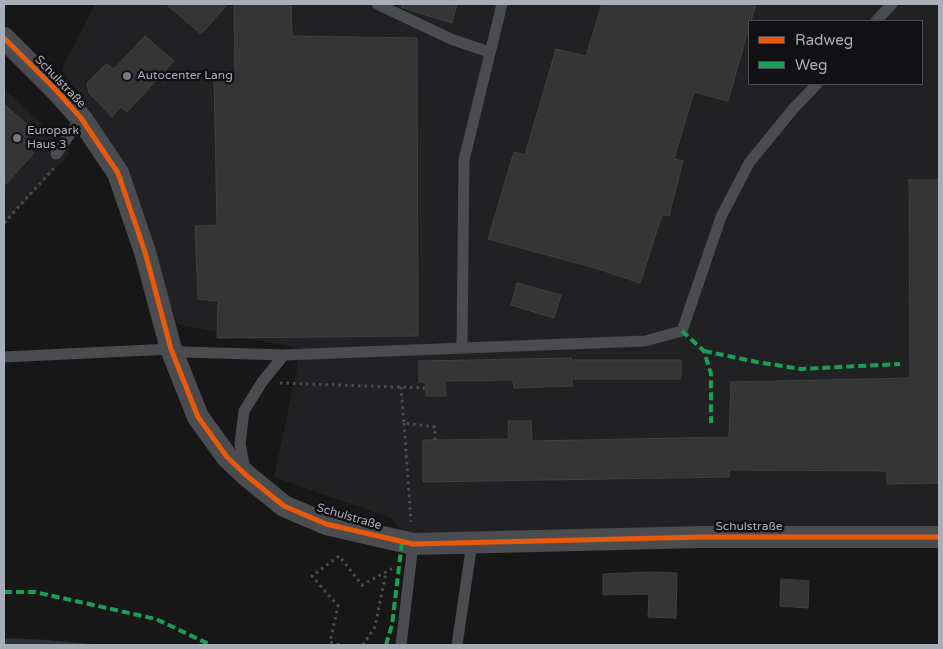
<!DOCTYPE html>
<html>
<head>
<meta charset="utf-8">
<style>
  body { margin:0 }
  #map { position:relative; width:943px; height:649px; overflow:hidden; background:#171717; font-family:"Varela Round",sans-serif }
  canvas { display:block }
  .frame { position:absolute; inset:0; border:5px solid #a8adb8; pointer-events:none }
  .legend { position:absolute; left:748px; top:20px; width:175px; height:65px; box-sizing:border-box; background:#111113; border:1px solid #4d4f55; margin:0; padding:6px 9px; list-style:none; font-size:15px; color:#a8adb8 }
  .legend li { display:flex; align-items:center; gap:10px; height:25px }
  .legend b { width:25px; border:1px solid #4d4f55 }
</style>
</head>
<body>
<div id="map">
<canvas width="943" height="649"></canvas>
<div class="frame"></div>
<ul class="legend">
<li><b style="height:6px;background:#e8590c"></b>Radweg</li>
<li><b style="height:6px;background:#1a9f57"></b>Weg</li>
</ul>
</div>
<script>
const g = document.querySelector('canvas').getContext('2d');
g.lineJoin = 'round';
function paint(path, color) {
  g.fillStyle = color;
  g.fill(path, 'evenodd');
}
function poly(rows) {
  const path = new Path2D();
  for (const r of rows) {
    path.moveTo(r[0], r[1]);
    for (let i = 2; i < r.length; i += 2) path.lineTo(r[i], r[i + 1]);
  }
  return path;
}
function strokePath(path, color, width, dash) {
  g.strokeStyle = color;
  g.lineWidth = width;
  g.lineCap = dash ? 'butt' : 'round';
  g.setLineDash(dash || []);
  g.stroke(path);
}
function write(font, color, halo, rows, align = 'center') {
  g.font = font + ' "Varela Round",sans-serif';
  g.lineWidth = 5;
  g.setLineDash([]);
  g.textBaseline = 'middle';
  g.strokeStyle = halo;
  g.fillStyle = color;
  for (const [text, x, y, turn = 0] of rows) {
    g.save();
    g.translate(x, y);
    g.rotate((+turn || 0) * Math.PI / 180);
    g.textAlign = isNaN(turn) ? turn : align;
    if (halo) g.strokeText(text, 0, 0);
    g.fillText(text, 0, 0);
    g.restore();
  }
}
const built = poly([
  [95,4,939,4,939,537,413,544,391,518,274,477,301,349,177,324,129,176,62,69],
  [749,21,922,21,922,84,749,84],
  [4,89,41,123,70,154,13,215,4,228]
]);
const water = poly([
  [4,638,48,640,102,645,4,645]
]);
const building = poly([
  [166,4,228,4,201,34,166,4],
  [234,4,291,4,292,36,417,38,418,336,217,338,218,301,198,299,195,226,217,225,214,78,235,76,234,4],
  [402,4,457,4,452,23,406,9,401,7,402,4],
  [602,4,756,4,751,21,749,21,749,27,728,101,694,92,674,159,683,161,669,216,662,215,640,283,595,268,488,239,514,152,525,155,556,49,586,56,602,4],
  [145,36,174,61,127,112,121,107,112,117,89,93,87,83,106,64,114,69,145,36],
  [4,104,35,132,24,144,34,153,4,186,4,104],
  [909,180,939,180,939,483,887,484,887,471,745,470,729,470,729,477,423,482,423,440,509,439,508,421,531,421,532,441,729,437,731,382,910,378,909,180],
  [517,283,561,295,554,318,511,305,517,283],
  [571,358,571,360,681,360,681,379,572,379,572,386,514,388,513,380,445,381,446,396,426,396,426,382,419,382,419,361,571,358],
  [650,572,677,573,676,618,648,617,649,594,603,595,603,574,650,572],
  [781,579,809,581,808,608,780,606,781,579]
]);
const path = poly([
  [4,223,54,168],
  [280,383,426,388],
  [401,387,404,423,435,427,435,440],
  [404,423,411,522],
  [339,645,330,642,338,606,312,576,339,556,362,585,395,567],
  [363,645,375,627,386,572]
]);
const lane = poly([
  [377,4,451,39,489,52],
  [876,21,892,4],
  [56,154,81,118],
  [462,348,464,160,502,4],
  [4,357,171,349,184,352,284,355],
  [245,469,240,444,244,411,262,382,284,355,645,341,682,331,721,217,749,163,793,109,817,84],
  [401,645,413,544],
  [457,645,472,543]
]);
const street = poly([
  [4,38,54,88,81,118,118,173,145,252,171,349,198,417,227,457,247,476,284,506,326,524,413,544,702,537,939,537]
]);
const quiet = poly([
  [682,331,704,351,711,374,711,423],
  [704,351,757,362,801,369,900,364],
  [4,592,35,592,156,619,211,645],
  [386,645,392,625,402,542]
]);
const cycleway = poly([
  [4,38,54,88,81,118,118,173,145,252,171,349,198,417,227,457,247,476,284,506,326,524,413,544,702,537,939,537]
]);
const markers = [
  [127,76,5,"#757880"],
  [17,138,5,"#757880"]
];
const poiNames = [
  ["Autocenter Lang",137,76],
  ["Europark",27,131],
  ["Haus 3",27,145]
];
const streetNames = [
  ["Schulstraße",60,82,46],
  ["Schulstraße",349,517,16],
  ["Schulstraße",749,527]
];
paint(built, '#212123');
paint(water, '#2a3239');
paint(building, '#353536');
strokePath(building, '#3f4043', 1);
strokePath(path, '#4d4e52', 3, [2.5, 4]);
strokePath(lane, '#4b4c50', 11);
strokePath(street, '#4b4c50', 22);
strokePath(quiet, '#1a9f57', 4, [8, 4]);
strokePath(cycleway, '#e8590c', 5);
for (const [x, y, r, color] of markers) {
  const dot = new Path2D();
  dot.arc(x, y, r, 0, 2 * Math.PI);
  g.fillStyle = color;
  g.fill(dot);
  strokePath(dot, '#111113', 2);
}
write('12px', '#a8adb8', '#111113', poiNames, 'left');
write('12px', '#a8adb8', '#111113', streetNames);
</script>
</body>
</html>
